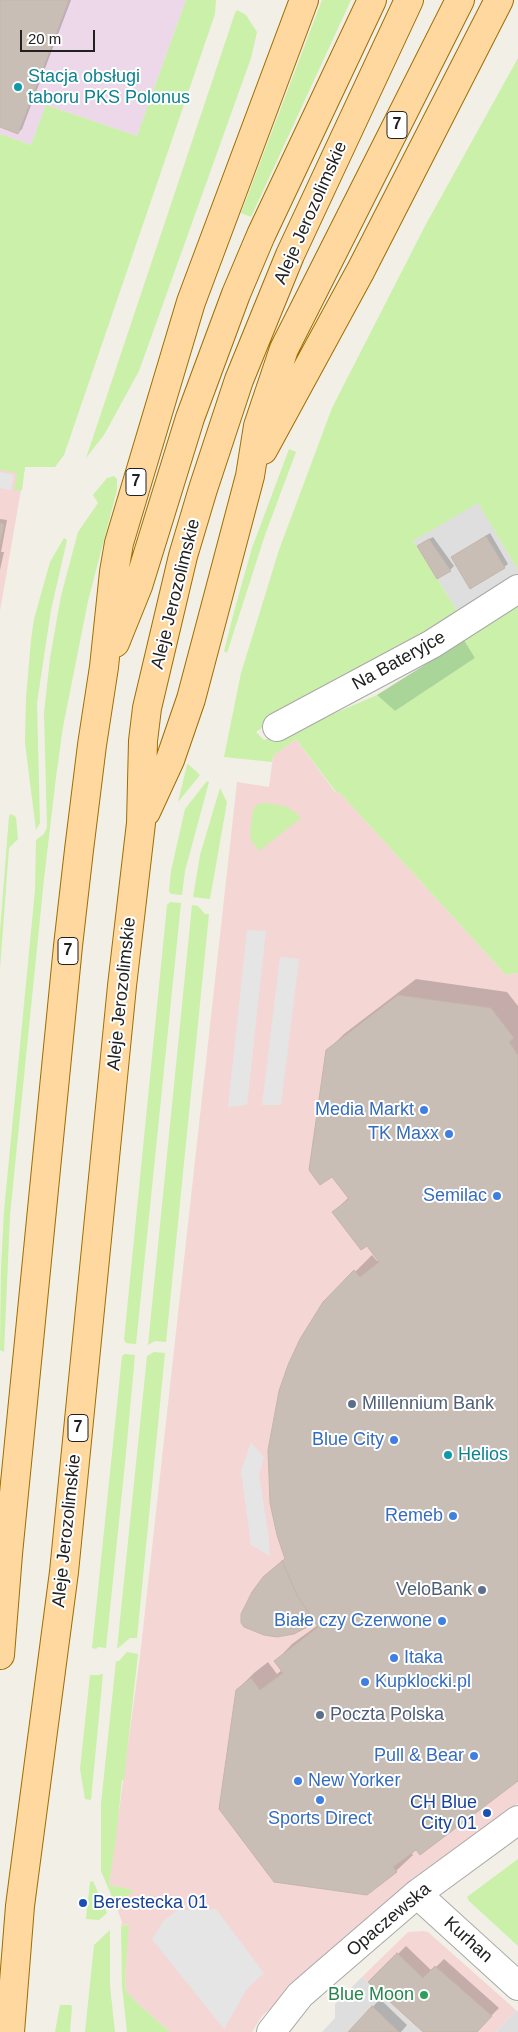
<!DOCTYPE html>
<html>
<head>
<meta charset="utf-8">
<style>
  body { margin:0 }
  #map { position:relative; width:518px; height:2032px; overflow:hidden; background:#f2efe7; font-family:Arial,sans-serif }
  canvas { display:block }
  .scale { position:absolute; left:20px; top:30px; width:75px; height:22px; box-sizing:border-box; border:2px solid #212121; border-top:0; padding-left:6px; font-size:15px; line-height:18px; white-space:nowrap; color:#212121; -webkit-text-stroke:4px #fff; paint-order:stroke }
</style>
</head>
<body>
<div id="map">
<canvas width="518" height="2032"></canvas>
<div class="scale">20 m</div>
</div>
<script>
const g = document.querySelector('canvas').getContext('2d');
g.lineJoin = 'round';
function paint(path, color) {
  g.fillStyle = color;
  g.fill(path, 'evenodd');
}
function poly(rows) {
  const path = new Path2D();
  for (const r of rows) {
    path.moveTo(r[0], r[1]);
    for (let i = 2; i < r.length; i += 2) path.lineTo(r[i], r[i + 1]);
  }
  return path;
}
function strokePath(path, color, width, dash) {
  g.strokeStyle = color;
  g.lineWidth = width;
  g.lineCap = dash ? 'butt' : 'round';
  g.setLineDash(dash || []);
  g.stroke(path);
}
function write(font, color, halo, rows, align = 'center') {
  g.font = font + ' Arial,sans-serif';
  g.lineWidth = 4;
  g.setLineDash([]);
  g.textBaseline = 'middle';
  g.strokeStyle = halo;
  g.fillStyle = color;
  for (const [text, x, y, turn = 0] of rows) {
    g.save();
    g.translate(x, y);
    g.rotate((+turn || 0) * Math.PI / 180);
    g.textAlign = isNaN(turn) ? turn : align;
    if (halo) g.strokeText(text, 0, 0);
    g.fillText(text, 0, 0);
    g.restore();
  }
}
const residential = poly([
  [478,502,518,570,518,574,511,581,458,612,413,541],
  [362,1977,422,2032,322,2032,335,2018,335,2004],
  [516,2010,518,2012,518,2032,496,2032]
]);
const commercial = poly([
  [0,460,25,467,0,611],
  [296,739,335,792,339,792,506,975,518,973,518,1803,396,1897,262,2016,252,2032,170,2032,137,2003,126,1991,125,1978,128,1924,121,1927,122,1922,116,1906,133,1890,109,1885,140,1656,237,782,269,787,273,756],
  [423,1931,428,1932,516,2010,496,2032,422,2032,362,1977,408,1932]
]);
const industrial = poly([
  [0,0,186,0,137,136,46,105,31,145,0,134]
]);
const grass = poly([
  [186,0,216,0,215,14,64,455,55,467,25,467,22,490,14,491,17,473,0,470,0,134,31,145,46,105,137,136],
  [322,0,351,0,251,217,241,213],
  [237,10,246,15,257,32,251,58,139,371,104,435,86,458,235,13],
  [518,58,518,570,478,503,413,541,458,612,276,718,256,732,264,740,286,731,296,730,377,695,395,711,475,658,464,640,518,606,518,973,506,975,339,792,336,792,296,739,273,756,272,762,224,757,241,673,279,550,332,408,425,226],
  [289,449,296,452,265,535,227,653,224,651,235,608,252,548],
  [114,476,117,479,117,490,88,601,63,727,56,777,44,879,10,1215,4,1352,0,1350,1,1268,4,1211,35,890,36,840,44,834,47,827,44,713,50,658,61,596,78,532,98,503,93,495,107,478],
  [64,538,67,540,51,610,37,703,40,823,36,830,25,743,26,698,31,640,34,619,50,562],
  [188,764,200,775,178,802,187,765],
  [207,781,209,782,185,871,182,895,171,894,169,891,171,871,185,809],
  [220,788,227,802,210,899,193,897,200,855],
  [266,803,284,806,295,812,301,818,259,851,251,840,250,832,253,809,258,804],
  [11,814,16,817,18,839,9,848,0,969,0,931,9,816],
  [170,902,181,903,136,1344,126,1343,124,1340,167,905],
  [192,905,198,906,205,914,209,914,166,1342,155,1341,148,1345],
  [154,1352,165,1353,137,1638,130,1638,117,1649,147,1356],
  [125,1354,135,1355,126,1453,106,1648,98,1647,96,1649,92,1648,122,1356],
  [127,1652,138,1654,124,1780,122,1780,116,1839,109,1885,134,1890,116,1906,101,1871,101,1804,116,1661,119,1661],
  [101,1674,103,1674,91,1800,85,1799,80,1769,90,1675,99,1675],
  [518,1859,518,1946,469,1901,467,1897],
  [93,1881,107,1913,99,1920,86,1919,90,1882],
  [129,1924,125,1978,126,1991,137,2003,170,2032,127,2032,122,1986,121,1927],
  [110,1930,110,1986,115,2032,85,2032,94,1945],
  [60,2005,71,2005,72,2007,70,2032,55,2032]
]);
const forest = poly([
  [464,640,475,658,395,711,377,695]
]);
const parking = poly([
  [0,472,14,475,11,490,0,488],
  [247,930,266,931,247,1105,228,1107],
  [280,957,299,959,281,1105,262,1105],
  [251,1442,264,1457,259,1475,268,1531,270,1556,251,1545,241,1471],
  [216,1909,264,1973,247,1989,224,2029,152,1939,164,1920,178,1910]
]);
const shadow = poly([
  [0,0,71,0,22,129,18,133,0,126],
  [0,519,7,520,1,552,4,552,0,570],
  [490,533,508,564,504,567,453,557],
  [433,537,454,566,450,570,422,543],
  [416,979,507,992,518,1006,518,1779,411,1852,413,1855,396,1871,237,1690,254,1673,268,1662,277,1674,282,1670,276,1661,292,1644,318,1625,268,1574,286,1558,324,1303,372,1255,377,1261,379,1260,367,1244,334,1212,349,1197,327,1051,344,1034],
  [406,1946,432,1971,444,1959,499,2008,475,2032,425,2032,370,1982],
  [380,1999,407,2025,401,2032,350,2032]
]);
const building = poly([
  [0,0,69,0,18,134,0,127,0,0],
  [0,523,4,524,0,544,0,523],
  [486,536,505,568,470,589,451,557,486,536],
  [429,539,451,571,437,579,417,546,429,539],
  [398,995,491,1008,514,1038,509,1042,518,1055,518,1781,420,1855,416,1850,393,1867,397,1872,367,1895,274,1882,219,1809,236,1690,251,1678,260,1690,283,1673,274,1661,318,1627,297,1595,282,1561,285,1559,277,1535,270,1503,268,1450,279,1391,288,1365,300,1339,323,1302,354,1270,360,1277,379,1262,367,1246,361,1250,332,1212,349,1199,332,1177,320,1185,309,1170,326,1050,398,995],
  [282,1561,297,1595,315,1623,294,1634,277,1637,264,1635,244,1627,241,1623,241,1614,252,1592,263,1577,282,1561],
  [397,1953,423,1978,435,1966,492,2016,477,2032,423,2032,368,1982,397,1953],
  [372,2006,399,2032,348,2032,372,2006]
]);
const street = poly([
  [277,727,432,644,518,589],
  [417,1894,518,1986],
  [271,2032,300,1995,323,1975,417,1894,518,1820]
]);
const primary = poly([
  [263,450,361,270,499,0],
  [115,643,138,586,190,418,236,294,261,235,372,0],
  [146,812,170,760,191,699,250,476,258,426,284,349,460,0],
  [0,1655,8,1554,68,946,79,850,92,745,104,667,114,572,119,543,191,302,304,0],
  [10,2032,20,1906,64,1572,122,986,141,823,143,741,147,708,183,556,203,489,239,380,290,255,409,0]
]);
const markers = [
  [18,87,5,"#0f9aa8"],
  [424,1110,5,"#3f7fe0"],
  [449,1134,5,"#3f7fe0"],
  [497,1196,5,"#3f7fe0"],
  [352,1404,5,"#5c6f8a"],
  [394,1440,5,"#3f7fe0"],
  [448,1455,5,"#0f9aa8"],
  [453,1516,5,"#3f7fe0"],
  [482,1590,5,"#5c6f8a"],
  [442,1621,5,"#3f7fe0"],
  [394,1658,5,"#3f7fe0"],
  [365,1682,5,"#3f7fe0"],
  [320,1715,5,"#5c6f8a"],
  [474,1756,5,"#3f7fe0"],
  [298,1781,5,"#3f7fe0"],
  [320,1800,5,"#3f7fe0"],
  [487,1813,5,"#1a4fb4"],
  [83,1903,5,"#1a4fb4"],
  [424,1995,5,"#2e9e5b"]
];
const shields = [
  [397,125,20],
  [136,482,20],
  [68,951,20],
  [78,1428,20]
];
const shieldNames = [
  ["7",397,125],
  ["7",136,482],
  ["7",68,951],
  ["7",78,1428]
];
const cultureNames = [
  ["Stacja obsługi",28,77],
  ["taboru PKS Polonus",28,98],
  ["Helios",458,1455]
];
const streetNames = [
  ["Aleje Jerozolimskie",311,213,-66],
  ["Aleje Jerozolimskie",176,594,-76],
  ["Na Bateryjce",399,661,-29],
  ["Aleje Jerozolimskie",122,994,-84],
  ["Aleje Jerozolimskie",67,1531,-84],
  ["Opaczewska",389,1920,-40],
  ["Kurhan",468,1940,42]
];
const shopNames = [
  ["Media Markt",414,1110],
  ["TK Maxx",439,1134],
  ["Semilac",487,1196],
  ["Blue City",384,1440],
  ["Remeb",443,1516],
  ["Białe czy Czerwone",432,1621],
  ["Itaka",404,1658,"left"],
  ["Kupklocki.pl",375,1682,"left"],
  ["Pull & Bear",464,1756],
  ["New Yorker",308,1781,"left"],
  ["Sports Direct",320,1819,"center"]
];
const serviceNames = [
  ["Millennium Bank",362,1404],
  ["VeloBank",472,1590,"right"],
  ["Poczta Polska",330,1715]
];
const transitNames = [
  ["CH Blue",477,1803],
  ["City 01",477,1824],
  ["Berestecka 01",93,1903,"left"]
];
const leisureNames = [
  ["Blue Moon",414,1995]
];
paint(residential, '#dfdede');
paint(commercial, '#f4d7d5');
paint(industrial, '#ecd8e8');
paint(grass, '#caf0a9');
paint(forest, '#a9d598');
paint(parking, '#e5e5e5');
paint(shadow, '#0003');
paint(building, '#c8beb6');
strokePath(building, '#c5b6a8', 1);
strokePath(street, '#a8a8a8', 30);
strokePath(primary, '#9e6e00', 30);
strokePath(street, '#fff', 28);
strokePath(primary, '#ffd89f', 28);
for (const [x, y, r, color] of markers) {
  const dot = new Path2D();
  dot.arc(x, y, r, 0, 2 * Math.PI);
  g.fillStyle = color;
  g.fill(dot);
  strokePath(dot, '#fff', 2);
}
for (const [x, y, w] of shields) {
  const box = new Path2D();
  box.roundRect(x - w / 2, y - 13.5, w, 27, 4);
  g.fillStyle = '#fff';
  g.fill(box);
  strokePath(box, '#212121', 1);
}
write('bold 16px', '#212121', null, shieldNames);
write('18px', '#0d838f', '#fff', cultureNames, 'left');
write('18px', '#212121', '#fff', streetNames);
write('18px', '#366cbe', '#fff', shopNames, 'right');
write('18px', '#4e5e75', '#fff', serviceNames, 'left');
write('18px', '#164399', '#fff', transitNames, 'right');
write('18px', '#27864d', '#fff', leisureNames, 'right');
</script>
</body>
</html>
